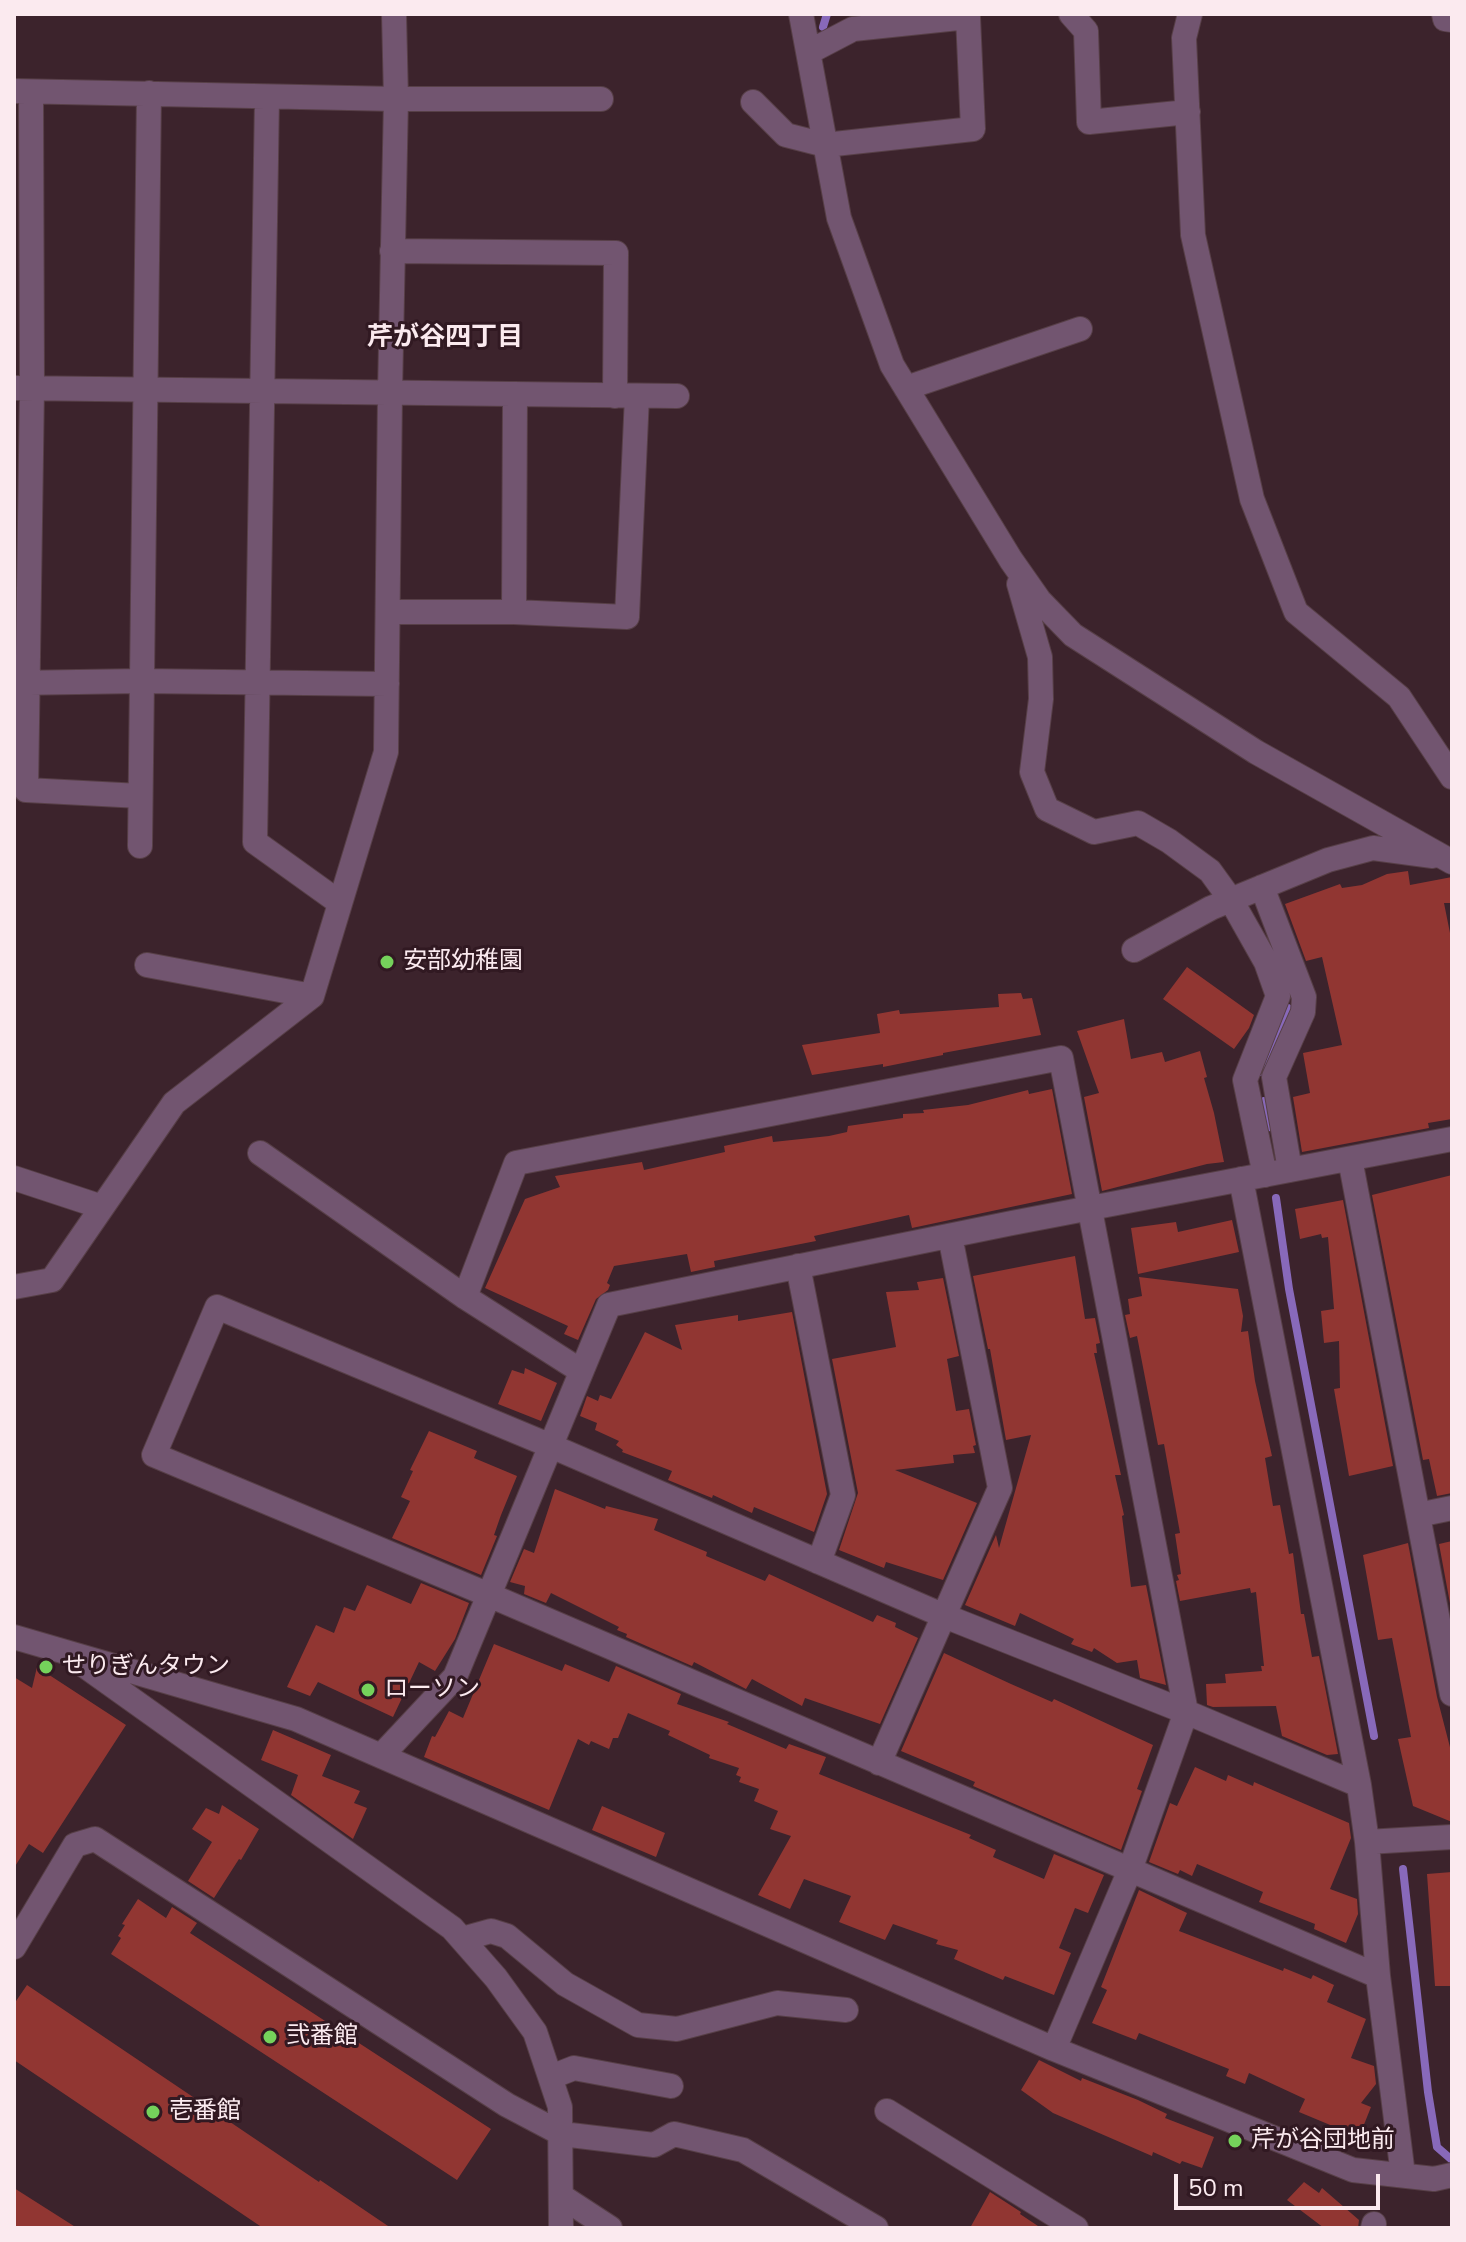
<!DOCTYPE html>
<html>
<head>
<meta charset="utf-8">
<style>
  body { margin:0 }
  #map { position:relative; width:1466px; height:2242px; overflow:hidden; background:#3c232c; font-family:"Nunito Sans",sans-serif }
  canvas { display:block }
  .frame { position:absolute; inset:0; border:16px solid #fbeaef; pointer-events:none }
  .scale { position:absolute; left:1174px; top:2174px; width:206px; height:36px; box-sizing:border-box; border:4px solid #fbeaef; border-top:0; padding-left:10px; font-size:24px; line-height:28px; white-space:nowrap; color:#fbeaef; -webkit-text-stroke:6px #311922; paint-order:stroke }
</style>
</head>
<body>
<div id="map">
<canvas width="1466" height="2242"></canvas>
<div class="frame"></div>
<div class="scale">50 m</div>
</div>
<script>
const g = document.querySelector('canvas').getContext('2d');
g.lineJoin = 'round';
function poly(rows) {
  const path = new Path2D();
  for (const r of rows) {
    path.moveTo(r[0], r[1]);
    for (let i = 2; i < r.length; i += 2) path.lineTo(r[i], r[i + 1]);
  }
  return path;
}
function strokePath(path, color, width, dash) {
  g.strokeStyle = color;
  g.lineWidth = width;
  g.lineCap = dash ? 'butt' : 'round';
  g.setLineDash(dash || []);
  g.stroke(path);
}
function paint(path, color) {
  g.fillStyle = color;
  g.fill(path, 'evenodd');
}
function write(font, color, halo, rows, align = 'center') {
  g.font = font + ' "Nunito Sans","Noto Sans JP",sans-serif';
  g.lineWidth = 6;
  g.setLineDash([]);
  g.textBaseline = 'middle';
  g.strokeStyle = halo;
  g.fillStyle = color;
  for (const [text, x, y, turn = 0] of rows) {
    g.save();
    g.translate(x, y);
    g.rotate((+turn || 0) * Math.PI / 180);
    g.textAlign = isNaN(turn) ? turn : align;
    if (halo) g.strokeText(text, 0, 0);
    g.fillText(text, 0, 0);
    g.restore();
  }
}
const stream = poly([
  [823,27,827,14],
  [1261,1072,1288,1008],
  [1264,1101,1267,1128],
  [1276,1198,1289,1289,1374,1736],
  [1403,1869,1428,2092,1437,2147,1452,2160]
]);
const building = poly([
  [1408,871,1410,885,1452,877,1452,903,1444,903,1452,943,1452,1119,1428,1123,1429,1128,1302,1152,1293,1097,1310,1093,1303,1053,1342,1045,1322,957,1306,961,1285,904,1340,884,1342,888,1362,885,1387,874],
  [1187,967,1254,1015,1249,1028,1234,1049,1163,999],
  [1021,993,1023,999,1032,998,1041,1035,943,1053,943,1055,883,1067,883,1064,812,1075,802,1045,880,1033,877,1014,899,1010,900,1014,999,1007,998,994],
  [1124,1019,1131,1059,1162,1052,1165,1062,1200,1051,1207,1077,1204,1078,1214,1113,1224,1162,1207,1164,1102,1191,1084,1097,1099,1093,1077,1031],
  [1052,1089,1072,1194,912,1228,909,1215,814,1236,816,1241,714,1261,715,1267,691,1272,687,1254,614,1266,607,1283,610,1285,608,1290,596,1299,578,1340,564,1334,568,1326,485,1288,525,1199,560,1187,555,1176,642,1162,644,1170,725,1152,724,1146,772,1136,773,1142,829,1136,847,1132,848,1126,903,1118,903,1114,924,1113,923,1110,968,1105,1028,1090,1029,1094],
  [1452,1175,1452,1493,1437,1496,1429,1459,1423,1460,1372,1195],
  [1343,1200,1393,1466,1349,1476,1334,1389,1340,1388,1339,1341,1324,1343,1321,1311,1334,1309,1328,1237,1322,1238,1321,1234,1300,1239,1295,1209],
  [1232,1220,1239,1252,1138,1274,1131,1228,1176,1222,1178,1232],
  [1075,1256,1085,1319,1095,1318,1100,1343,1096,1344,1097,1353,1094,1353,1121,1475,1115,1475,1124,1515,1122,1516,1131,1587,1146,1585,1166,1685,1140,1678,1137,1660,1117,1663,1094,1648,1092,1652,1071,1644,1074,1639,1020,1613,1015,1626,965,1605,996,1535,999,1548,1031,1435,1006,1440,990,1349,988,1349,973,1276],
  [1139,1277,1238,1289,1243,1316,1241,1332,1248,1331,1255,1381,1272,1456,1265,1458,1273,1506,1280,1505,1289,1554,1293,1553,1301,1614,1304,1614,1312,1657,1319,1656,1338,1754,1327,1755,1282,1736,1276,1706,1213,1707,1207,1705,1206,1684,1226,1683,1225,1674,1262,1671,1261,1666,1264,1666,1256,1592,1251,1593,1250,1588,1180,1601,1176,1581,1179,1580,1177,1575,1181,1574,1175,1534,1180,1533,1164,1444,1158,1445,1137,1336,1130,1338,1125,1315,1130,1314,1128,1299,1142,1296],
  [943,1278,959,1356,947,1359,956,1411,969,1409,976,1445,973,1446,975,1453,953,1455,954,1463,895,1470,977,1503,943,1580,886,1562,884,1568,839,1550,858,1493,832,1359,896,1347,886,1292,919,1290,917,1282],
  [792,1312,827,1494,814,1532,754,1507,752,1513,713,1495,712,1498,668,1480,672,1471,622,1452,623,1450,616,1445,619,1441,595,1430,597,1423,580,1416,587,1396,598,1401,600,1395,611,1399,645,1332,682,1350,675,1325,738,1315,738,1321],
  [525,1368,557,1383,541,1421,498,1404,512,1370,524,1374],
  [429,1431,477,1451,474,1458,517,1476,501,1515,494,1535,497,1536,481,1575,392,1538,410,1501,401,1497,413,1471,410,1470],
  [555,1489,605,1509,606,1506,658,1519,654,1530,707,1552,706,1556,765,1581,769,1574,873,1622,877,1615,896,1623,895,1627,918,1638,880,1724,805,1698,802,1706,752,1679,746,1689,694,1662,692,1666,626,1637,627,1634,617,1630,619,1627,551,1593,546,1603,524,1594,525,1586,510,1582,524,1549,534,1553],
  [1452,1541,1452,1614,1439,1544],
  [1408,1543,1437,1697,1452,1755,1452,1822,1413,1806,1398,1739,1411,1737,1392,1638,1378,1640,1363,1555],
  [421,1583,469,1603,455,1639,435,1671,419,1662,393,1717,318,1682,310,1696,287,1687,316,1625,334,1633,344,1607,355,1611,367,1585,411,1604],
  [494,1644,562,1671,565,1664,609,1682,616,1666,681,1694,677,1704,729,1722,727,1724,786,1749,789,1744,826,1757,819,1774,971,1835,969,1838,996,1850,993,1857,1044,1879,1054,1854,1104,1875,1088,1913,1075,1908,1059,1948,1071,1953,1054,1995,1005,1976,1003,1980,954,1959,958,1950,936,1944,938,1940,893,1924,885,1940,839,1922,851,1896,804,1879,790,1909,758,1895,791,1836,770,1829,778,1811,754,1801,759,1789,739,1782,741,1777,736,1775,739,1768,709,1758,710,1755,668,1735,670,1731,628,1713,618,1738,613,1738,609,1749,591,1741,589,1745,578,1739,549,1810,424,1757,432,1736,435,1737,449,1711,463,1718],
  [944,1653,1011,1684,1052,1702,1054,1699,1153,1745,1137,1789,1142,1791,1121,1850,973,1786,975,1782,901,1751],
  [37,1667,126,1725,43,1853,29,1844,14,1868,14,1677,32,1688],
  [273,1730,331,1755,322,1776,360,1791,354,1803,367,1808,353,1839,291,1795,298,1775,261,1760],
  [1195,1767,1226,1781,1228,1775,1253,1786,1254,1782,1349,1823,1351,1838,1330,1889,1357,1899,1358,1914,1346,1943,1314,1929,1315,1924,1259,1902,1263,1892,1197,1864,1192,1876,1180,1870,1178,1874,1149,1862,1170,1803,1177,1806],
  [222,1805,259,1829,241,1860,239,1859,214,1898,188,1881,212,1842,192,1829,206,1808,219,1814],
  [602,1806,665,1833,656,1857,592,1830],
  [1452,1872,1452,1986,1435,1986,1427,1874],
  [1139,1890,1187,1913,1179,1931,1283,1971,1284,1968,1311,1979,1313,1975,1334,1985,1327,2002,1366,2019,1351,2058,1374,2066,1376,2084,1361,2103,1371,2107,1359,2137,1299,2112,1305,2099,1249,2073,1245,2084,1226,2076,1229,2069,1139,2033,1136,2040,1092,2023,1107,1990,1101,1987],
  [138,1899,166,1918,172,1907,197,1923,190,1933,491,2129,457,2180,111,1954,121,1938,118,1936,125,1925,122,1924],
  [27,1985,319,2182,320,2180,391,2228,263,2228,14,2060,14,2004],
  [1039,2060,1081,2081,1082,2078,1138,2100,1167,2114,1165,2118,1214,2137,1202,2168,1182,2161,1180,2164,1153,2152,1152,2156,1053,2113,1021,2090],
  [1304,2182,1319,2193,1322,2188,1359,2220,1358,2228,1324,2228,1287,2200],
  [14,2188,77,2228,14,2228],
  [990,2192,1021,2212,1020,2214,1041,2228,970,2228]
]);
const minor = poly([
  [801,14,839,218,892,365,1011,560,1039,600,1073,635,1256,752,1452,862],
  [1071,14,1086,31,1089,122,1188,112],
  [1190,14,1184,38,1193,235,1252,499,1296,612,1399,697,1452,777],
  [1444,14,1445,19,1452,20],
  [14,91,396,99,601,99],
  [31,92,32,388,26,790,140,796],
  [267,97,255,842,340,903],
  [753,102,786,135,825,145,973,129,968,17,853,29,809,52],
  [392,251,616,253,615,396],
  [14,388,677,396],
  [906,388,1080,329],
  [1019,584,1040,657,1041,699,1032,772,1047,809,1094,832,1138,823,1169,841,1210,871,1231,900,1266,962,1278,996,1245,1080,1265,1175],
  [388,612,514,612,627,617,637,396],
  [514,612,515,394],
  [14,683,141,681,387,684],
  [140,846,149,93],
  [1262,887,1304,997,1303,1012,1274,1077,1290,1170],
  [1134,950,1211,908,1328,860,1373,848,1433,856],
  [147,965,312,996,386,752,390,393,396,99,394,14],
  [260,1153,465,1297,581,1371],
  [1350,1159,1452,1694],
  [14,1178,102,1207],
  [1241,1179,1359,1785],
  [798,1266,843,1495,819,1562],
  [14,1287,52,1280,174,1103,312,996],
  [465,1297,516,1163,1061,1058,1186,1712,1130,1870,1054,2049],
  [1418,1515,1452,1508],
  [14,1637,296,1719,1054,2049,1353,2170,1434,2179,1452,2175],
  [78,1661,452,1928,496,1978,535,2032,560,2107,561,2228],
  [382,1755,455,1677,609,1305,1012,1223,1452,1139],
  [879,1763,1000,1488,950,1236],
  [1367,1842,1452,1837],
  [462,1939,491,1931,507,1936,565,1984,638,2025,677,2029,777,2003,846,2010],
  [14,1947,75,1845,95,1839,507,2105,562,2134,654,2145,674,2134,743,2150,876,2228],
  [1378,1976,489,1595,154,1455,217,1307,551,1446,942,1615,1186,1712,1359,1785,1367,1842,1378,1976,1403,2175],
  [551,2077,574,2068,671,2086],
  [887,2111,1076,2228],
  [561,2196,610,2228],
  [1373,2228,1374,2224]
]);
const markers = [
  [387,962,8,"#75d25b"],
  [46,1667,8,"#75d25b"],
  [368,1690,8,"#75d25b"],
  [270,2037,8,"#75d25b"],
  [153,2112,8,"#75d25b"],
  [1235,2141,8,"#75d25b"]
];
const poiNames = [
  ["安部幼稚園",403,962],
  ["せりぎんタウン",62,1667],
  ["ローソン",384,1690],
  ["弐番館",286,2037],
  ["壱番館",169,2112],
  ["芹が谷団地前",1251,2141]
];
const neighbourhoodNames = [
  ["芹が谷四丁目",445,339]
];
strokePath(stream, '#8869ba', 8);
paint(building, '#913632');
strokePath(minor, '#573f47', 26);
strokePath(minor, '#725570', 24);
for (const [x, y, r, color] of markers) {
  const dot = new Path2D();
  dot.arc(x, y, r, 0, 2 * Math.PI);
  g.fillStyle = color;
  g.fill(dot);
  strokePath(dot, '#311922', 3);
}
write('24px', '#fbeaef', '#311922', poiNames, 'left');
write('bold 26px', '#fbeaef', '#311922', neighbourhoodNames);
</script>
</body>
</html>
